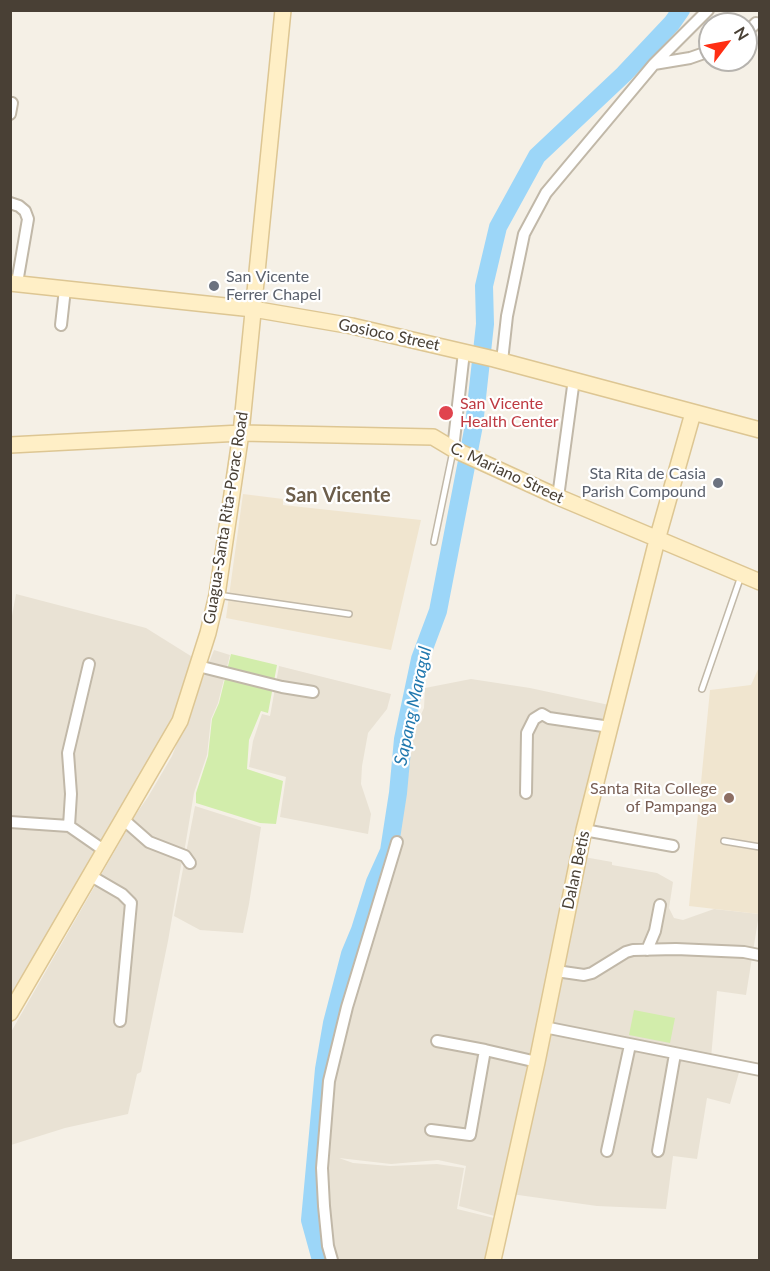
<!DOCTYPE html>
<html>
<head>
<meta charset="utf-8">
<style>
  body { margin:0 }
  #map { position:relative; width:770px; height:1271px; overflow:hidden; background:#f5f0e6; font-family:Lato,sans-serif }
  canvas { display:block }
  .frame { position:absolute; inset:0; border:12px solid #494035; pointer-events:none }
  .north { position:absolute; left:698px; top:12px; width:60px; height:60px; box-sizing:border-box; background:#fff; border:2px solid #b6b3ae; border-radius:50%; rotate:58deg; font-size:16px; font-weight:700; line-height:24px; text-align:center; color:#494035 }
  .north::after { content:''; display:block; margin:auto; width:21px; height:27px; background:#ff2e13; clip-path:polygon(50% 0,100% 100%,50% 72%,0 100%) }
</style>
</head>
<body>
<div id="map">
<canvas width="770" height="1271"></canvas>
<div class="frame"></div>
<div class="north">N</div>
</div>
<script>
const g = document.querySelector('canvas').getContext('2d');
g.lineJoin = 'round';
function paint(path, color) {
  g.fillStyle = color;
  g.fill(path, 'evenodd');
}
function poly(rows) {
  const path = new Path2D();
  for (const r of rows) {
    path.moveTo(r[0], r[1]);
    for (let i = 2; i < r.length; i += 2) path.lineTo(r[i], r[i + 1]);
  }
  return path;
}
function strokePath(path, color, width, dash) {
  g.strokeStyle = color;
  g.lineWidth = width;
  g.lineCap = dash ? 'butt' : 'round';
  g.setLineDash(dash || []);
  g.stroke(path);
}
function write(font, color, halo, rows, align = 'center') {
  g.font = font + ' Lato,sans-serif';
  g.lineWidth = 4.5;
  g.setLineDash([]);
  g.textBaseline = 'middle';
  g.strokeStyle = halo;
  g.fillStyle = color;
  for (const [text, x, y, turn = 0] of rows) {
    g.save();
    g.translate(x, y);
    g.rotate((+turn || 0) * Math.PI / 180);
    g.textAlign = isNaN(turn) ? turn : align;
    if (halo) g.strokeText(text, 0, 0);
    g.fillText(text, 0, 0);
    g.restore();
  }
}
const residential = poly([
  [16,594,146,628,194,658,174,719,11,1016,10,627],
  [214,650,230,655,218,703,211,719,207,755,194,793,184,853,152,840,129,824,148,797,172,756],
  [279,666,391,694,387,709,368,733,362,766,361,784,371,814,368,834,280,817,286,777,249,767,253,741,262,714,270,716],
  [471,679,530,688,609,705,498,1217,459,1206,466,1166,438,1160,391,1164,339,1158,353,1163,390,1166,437,1164,464,1168,457,1209,498,1219,488,1260,322,1260,318,1234,312,1219,330,1157,328,1055,340,1006,355,967,366,923,388,865,400,823,407,784,413,732,424,708,425,688],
  [195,806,261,827,249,904,243,933,200,930,174,916],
  [128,828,147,848,182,860,168,941,141,1072,137,1074,128,1114,65,1128,11,1145,11,1032],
  [584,857,612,862,612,865,657,873,673,882,669,908,674,918,683,920,714,909,759,914,746,995,717,991,711,1058,549,1024],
  [545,1029,740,1069,730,1104,707,1098,697,1159,673,1156,666,1209,597,1206,511,1194]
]);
const education = poly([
  [243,494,283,499,283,505,421,520,391,650,226,618],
  [759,667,759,914,689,906,710,690,751,685]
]);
const green = poly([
  [231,654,277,665,268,713,261,711,249,740,247,769,283,781,276,824,260,823,196,803,196,793,208,756,212,719,219,703],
  [634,1010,675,1018,670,1043,629,1035]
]);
const river = poly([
  [321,1260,310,1220,324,1069,332,1023,350,954,360,930,375,882,389,851,398,793,403,739,420,659,438,611,474,425,485,324,484,286,498,227,537,156,624,74,672,23,681,10]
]);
const lane = poly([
  [434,542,453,451],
  [218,595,349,614],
  [702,689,741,576],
  [724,841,760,847]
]);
const street = poly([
  [746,33,756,23],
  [654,64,690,58,710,51],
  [10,114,12,103],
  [10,203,19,206,25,211,28,219,17,283],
  [61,325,65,289],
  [502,361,507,316,524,234,546,193,654,64,708,10],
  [453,449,464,352],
  [558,497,574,379],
  [198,666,282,687,313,692],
  [526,793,527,733,534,719,542,714,549,718,610,727],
  [124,820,149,842,185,856,190,863],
  [10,822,69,826,105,851],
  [69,826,71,794,68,753,89,664],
  [584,830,673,846],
  [91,876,122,894,131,903,120,1021],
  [647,950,655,931,660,905],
  [556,971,584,975,592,973,626,952,633,950,676,949,744,952,759,955],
  [544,1027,760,1070],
  [437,1041,485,1050],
  [431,1130,470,1135,485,1050,537,1062],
  [607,1151,630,1045],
  [658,1151,675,1054],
  [332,1260,328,1246,324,1206,322,1168,329,1081,347,1007,397,842]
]);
const secondary = poly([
  [10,283,253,309,352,326,494,359,760,430],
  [10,445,241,433,433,437,453,449,558,497,760,582],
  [10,1013,180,721,208,633,217,595,241,433,283,10],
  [493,1260,537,1062,584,830,657,540,693,413]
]);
const markers = [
  [214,286,6,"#6b7280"],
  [446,413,8,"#e0444e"],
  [718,483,6,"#6b7280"],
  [729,798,6,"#8d6e63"]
];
const worshipNames = [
  ["San Vicente",226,277],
  ["Ferrer Chapel",226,295],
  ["Sta Rita de Casia",706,474,"right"],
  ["Parish Compound",706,492,"right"]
];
const streetNames = [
  ["Gosioco Street",389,335,12],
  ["C. Mariano Street",507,473,25],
  ["Guagua-Santa Rita-Porac Road",226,518,-81],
  ["Dalan Betis",576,870,-78]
];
const healthNames = [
  ["San Vicente",460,404],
  ["Health Center",460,422]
];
const educationNames = [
  ["Santa Rita College",717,789],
  ["of Pampanga",717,807]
];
const waterNames = [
  ["Sapang Maragul",413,706,-78]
];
const quarterNames = [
  ["San Vicente",338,496]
];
paint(residential, '#e9e2d4');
paint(education, '#f0e5cf');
paint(green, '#d2edab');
strokePath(river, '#9cd6f8', 18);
strokePath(lane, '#c1b8a8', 8);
strokePath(street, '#c1b8a8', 14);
strokePath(secondary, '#ddc693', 18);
strokePath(lane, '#fff', 5);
strokePath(street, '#fff', 10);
strokePath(secondary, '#ffefc6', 15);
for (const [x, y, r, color] of markers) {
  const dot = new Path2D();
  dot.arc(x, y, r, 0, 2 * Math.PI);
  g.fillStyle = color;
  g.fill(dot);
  strokePath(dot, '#fff', 2);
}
write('16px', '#5b616d', '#fff', worshipNames, 'left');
write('16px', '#494035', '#fff', streetNames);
write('16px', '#be3a42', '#fff', healthNames, 'left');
write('16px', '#785e54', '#fff', educationNames, 'right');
write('italic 18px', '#2078ae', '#fff', waterNames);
write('bold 20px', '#6d5e4b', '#fff', quarterNames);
</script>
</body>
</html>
